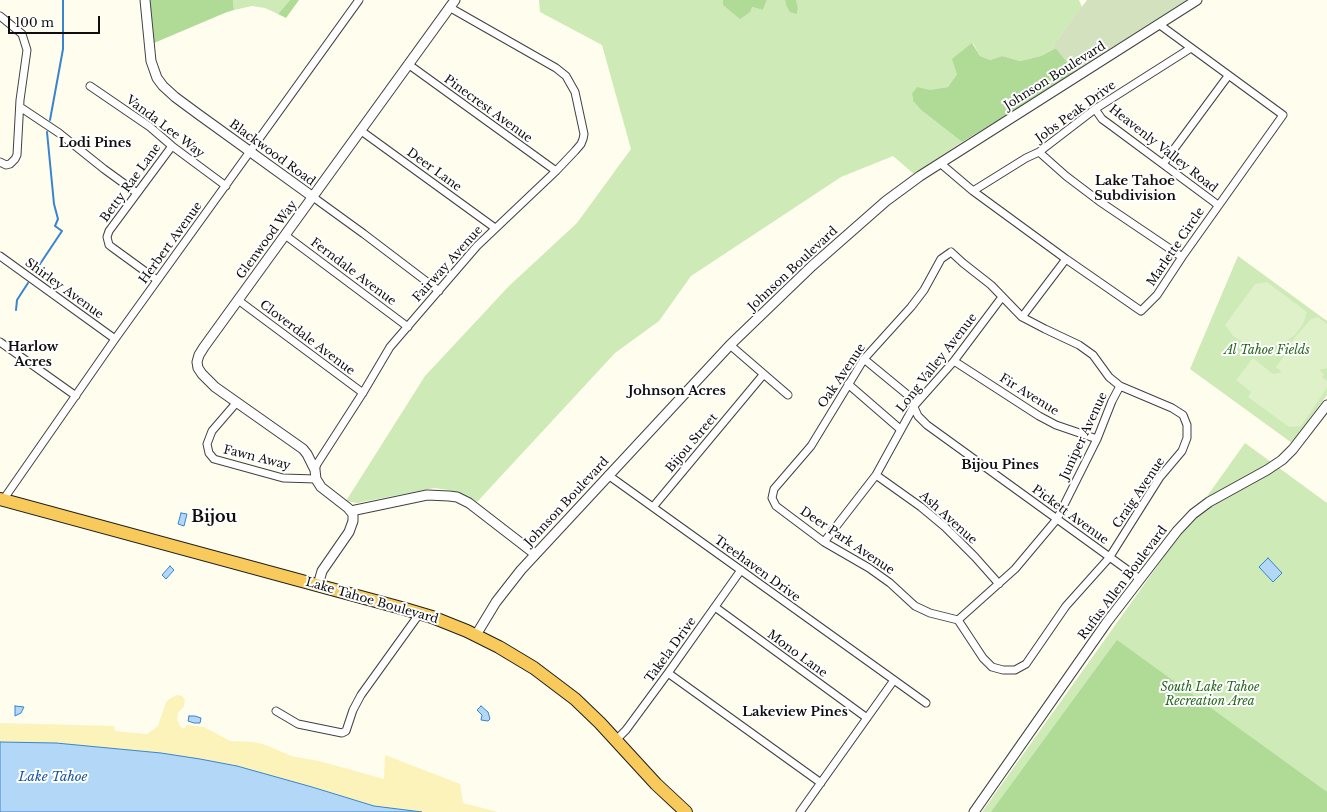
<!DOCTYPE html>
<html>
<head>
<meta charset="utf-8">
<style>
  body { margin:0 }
  #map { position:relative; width:1327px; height:812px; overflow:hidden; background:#fffdee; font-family:"Libre Baskerville",serif }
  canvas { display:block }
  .scale { position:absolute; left:8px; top:16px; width:92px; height:18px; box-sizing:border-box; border:2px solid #0e0e0e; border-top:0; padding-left:5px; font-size:12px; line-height:14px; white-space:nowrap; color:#0e0e0e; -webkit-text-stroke:3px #fff; paint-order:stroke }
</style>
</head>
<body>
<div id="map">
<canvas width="1327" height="812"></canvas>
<div class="scale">100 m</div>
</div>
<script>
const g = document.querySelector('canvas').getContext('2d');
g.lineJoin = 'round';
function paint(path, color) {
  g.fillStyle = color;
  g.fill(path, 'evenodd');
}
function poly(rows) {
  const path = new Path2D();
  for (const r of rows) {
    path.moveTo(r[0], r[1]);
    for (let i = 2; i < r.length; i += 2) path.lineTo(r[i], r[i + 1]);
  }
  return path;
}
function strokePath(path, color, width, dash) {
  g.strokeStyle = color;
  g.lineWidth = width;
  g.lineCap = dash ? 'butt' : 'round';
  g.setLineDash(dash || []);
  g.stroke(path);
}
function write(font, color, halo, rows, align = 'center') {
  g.font = font + ' "Libre Baskerville",serif';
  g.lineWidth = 4;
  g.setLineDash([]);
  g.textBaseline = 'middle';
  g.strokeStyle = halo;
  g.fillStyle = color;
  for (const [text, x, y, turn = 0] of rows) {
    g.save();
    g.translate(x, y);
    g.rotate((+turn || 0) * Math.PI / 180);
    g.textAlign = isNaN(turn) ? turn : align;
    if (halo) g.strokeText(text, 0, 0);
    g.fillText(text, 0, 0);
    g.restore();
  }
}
const green = poly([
  [233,0,290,0,278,14,265,8,252,6,234,10],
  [539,0,723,0,723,5,752,7,763,10,767,0,785,0,786,5,797,14,798,8,796,0,1079,0,1082,7,1053,45,1056,48,1041,56,1020,61,1002,56,990,60,980,56,973,43,957,74,948,87,912,94,913,101,921,110,962,142,914,174,893,156,841,177,691,276,659,321,615,353,477,502,465,495,449,490,434,488,357,503,346,501,425,376,509,286,577,223,631,149,602,45,540,12],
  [1238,256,1327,321,1327,395,1292,443,1190,369],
  [1245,443,1327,503,1327,812,982,812]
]);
const forest = poly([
  [150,0,233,0,234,10,227,12,154,43],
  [290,0,299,0,286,18,278,14],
  [723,0,767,0,763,10,752,7,750,12,740,19,723,5],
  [785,0,796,0,798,8,797,14,790,12,786,5],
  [972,43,980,56,990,60,1002,56,1020,61,1041,56,1056,48,1076,73,962,142,921,110,913,101,912,94,917,87,930,90,948,87,957,74,952,59],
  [1117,640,1327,792,1327,812,991,812]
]);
const sand = poly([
  [177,695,182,696,185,700,184,706,178,713,177,720,181,727,184,729,187,725,204,727,230,741,253,742,266,745,291,756,319,761,384,779,385,755,460,784,463,803,498,812,416,812,374,806,237,766,161,753,56,743,0,742,0,723,114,726,115,731,147,734,158,726,166,702,171,698]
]);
const cemetery = poly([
  [1087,0,1193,0,1076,73,1053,45]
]);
const pitch = poly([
  [1267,282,1307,312,1303,324,1295,335,1284,343,1271,347,1257,347,1244,343,1233,336,1225,325,1255,284],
  [1318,317,1327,324,1327,368,1319,370,1324,374,1322,377,1327,381,1327,388,1301,426,1289,427,1248,397,1251,392,1236,380,1253,358,1273,374,1282,372,1276,367,1284,356,1281,353,1311,319]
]);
const water = poly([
  [181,513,187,514,184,526,178,524,181,513],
  [1268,558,1282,573,1273,582,1259,567,1268,558],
  [170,566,174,570,166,579,162,575,170,566],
  [15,706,24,707,21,713,15,716,15,706],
  [481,706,488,712,490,719,488,721,481,720,482,715,477,710,481,706],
  [189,716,195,716,201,718,200,723,194,723,188,721,189,716],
  [0,742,56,743,161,753,200,759,237,766,312,787,374,806,422,812,0,812,0,742]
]);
const stream = poly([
  [50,120,63,49,63,0],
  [34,273,62,231,55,226,58,219,54,204,47,132],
  [16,310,17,300,28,283]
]);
const minor = poly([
  [0,16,22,34,27,50,20,100,17,155,15,159,10,164,6,165,0,162],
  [408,64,556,171],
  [90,86,150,127,172,146,226,186],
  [20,107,59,133,104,169,137,193],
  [1095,109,1102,119,1113,127,1218,205],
  [360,130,495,228],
  [1039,152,1066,176,1099,201,1182,257],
  [940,163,973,191,1066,259,1141,311,1157,295,1182,257,1283,115,1160,25],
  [1163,164,1228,76],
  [973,191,1026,158,1039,152,1095,109,1191,48],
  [313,197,364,234,439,291],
  [285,235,408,327],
  [951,252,963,263,991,285,1022,317,1045,329,1079,345,1093,355,1109,377,1120,386,1172,408,1183,415,1187,425,1187,438,1182,451,1160,477,1109,558,1066,606,1026,664,1015,670,1003,670,992,667,983,658,958,620,930,613,915,606,890,583,869,568,824,542,776,506,772,498,774,489,811,446,864,359,911,307,924,290,941,259,951,252],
  [0,256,115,339],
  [157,280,113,248,109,245,107,237,109,231,172,146],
  [238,300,363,393],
  [1022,317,1066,259],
  [0,342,76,396],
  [730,345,788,395],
  [864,359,909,396,918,416,927,425,1140,579],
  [954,361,1039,416,1056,425,1097,439],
  [848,384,900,429],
  [237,402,212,431,207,444,209,453,214,459,283,478,316,479],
  [315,470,317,464,364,391,390,347,477,246,556,171,575,151,581,144,583,139,584,134,575,92,566,76,556,68,449,7],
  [608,475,894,680,926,703],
  [876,475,921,507,945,527,975,557,999,584],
  [3,500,115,339,359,0],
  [653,507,763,375],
  [824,542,876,475,914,406,954,361,1002,297],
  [715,607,867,718],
  [958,620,1015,569,1057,519,1097,439,1112,401,1120,386],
  [668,673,821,783],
  [276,711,298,724,342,733,346,731,353,710,361,695,420,613],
  [616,740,626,730,668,673,741,570],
  [800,812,894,680]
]);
const tertiary = poly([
  [145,0,151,61,157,78,163,86,175,97,198,114,313,197],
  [351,511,427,495,449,496,457,497,469,503,535,554],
  [318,585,322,571,349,532,353,521,353,514,348,508,321,487,316,479,315,470,307,454,303,449,215,387,202,374,198,368,197,362,199,355,204,347,455,0],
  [476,635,496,602,521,570,730,345,812,266,886,201,920,176,1197,0],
  [974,812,1107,622,1177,531,1193,514,1209,502,1267,470,1282,460,1293,449,1327,405]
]);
const trunk = poly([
  [0,499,405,609,432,617,467,631,499,647,534,668,575,699,600,723,656,784,686,812]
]);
const streetNames = [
  ["Johnson Boulevard",1055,76,-32],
  ["Pinecrest Avenue",488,109,36],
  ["Jobs Peak Drive",1076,112,-36],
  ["Vanda Lee Way",165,127,37],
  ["Heavenly Valley Road",1163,149,38],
  ["Blackwood Road",272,153,36],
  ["Deer Lane",434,170,36],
  ["Betty Rae Lane",131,183,-54],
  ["Glenwood Way",267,240,-54],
  ["Herbert Avenue",171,243,-54],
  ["Marlette Circle",1176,247,-56],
  ["Fairway Avenue",448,264,-48],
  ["Johnson Boulevard",793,269,-43],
  ["Ferndale Avenue",353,272,37],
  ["Shirley Avenue",64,289,36],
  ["Cloverdale Avenue",307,338,37],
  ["Long Valley Avenue",937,363,-52],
  ["Oak Avenue",842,376,-56],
  ["Fir Avenue",1029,395,32],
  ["Juniper Avenue",1084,436,-65],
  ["Bijou Street",692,443,-50],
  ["Fawn Away",257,458,14],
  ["Craig Avenue",1139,493,-56],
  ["Johnson Boulevard",567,502,-47],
  ["Pickett Avenue",1070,515,36],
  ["Ash Avenue",948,518,42],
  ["Deer Park Avenue",847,541,34],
  ["Treehaven Drive",757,569,36],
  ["Rufus Allen Boulevard",1123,583,-53],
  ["Lake Tahoe Boulevard",372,601,16],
  ["Takela Drive",671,650,-54],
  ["Mono Lane",797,654,36]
];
const parkNames = [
  ["Al Tahoe Fields",1267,351],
  ["South Lake Tahoe",1210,688],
  ["Recreation Area",1210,702]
];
const neighbourhoodNames = [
  ["Lodi Pines",95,143],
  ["Lake Tahoe",1135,181],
  ["Subdivision",1135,196],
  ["Harlow",33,347],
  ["Acres",33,362],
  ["Johnson Acres",677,391],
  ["Bijou Pines",1000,465],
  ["Lakeview Pines",795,712]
];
const waterNames = [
  ["Lake Tahoe",53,777]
];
const districtNames = [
  ["Bijou",214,517]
];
paint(green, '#cdeab7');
paint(forest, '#afdb97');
paint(sand, '#fbf3ba');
paint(cemetery, '#d3e1bf');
paint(pitch, '#dff1c9');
paint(water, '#b2d7f7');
strokePath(water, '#3884cf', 1);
strokePath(stream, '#3884cf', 2);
strokePath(minor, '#414141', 9);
strokePath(tertiary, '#414141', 11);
strokePath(trunk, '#1f1f1f', 14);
strokePath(minor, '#fff', 7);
strokePath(tertiary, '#fff', 9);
strokePath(trunk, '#f8ca5c', 12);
write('12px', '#0e0e0e', '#fff', streetNames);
write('italic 12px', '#25661d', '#fff', parkNames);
write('bold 13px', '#0e0e0e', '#fff', neighbourhoodNames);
write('italic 13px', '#1556a1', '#fff', waterNames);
write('bold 16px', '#0e0e0e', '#fff', districtNames);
</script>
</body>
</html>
